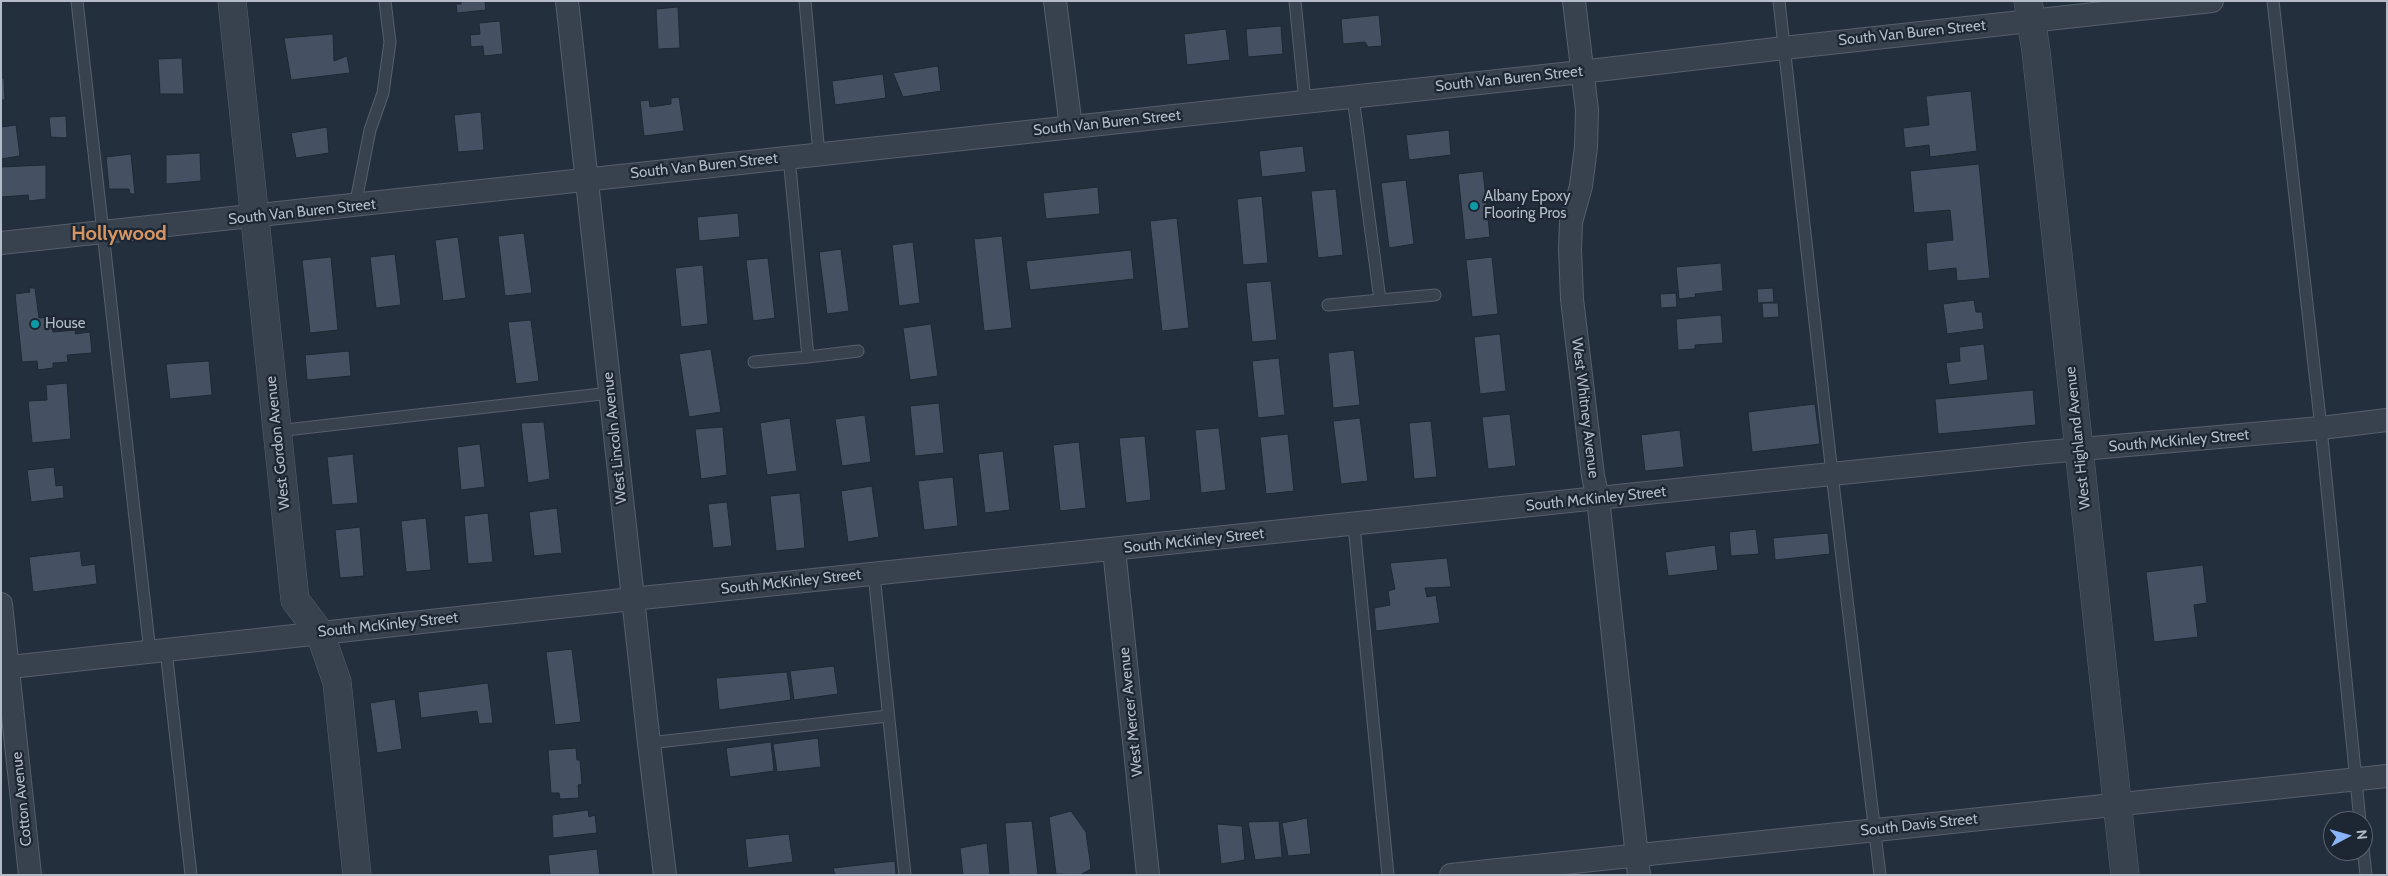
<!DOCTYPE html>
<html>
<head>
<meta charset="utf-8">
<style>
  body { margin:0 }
  #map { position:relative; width:2388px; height:876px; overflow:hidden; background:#242f3e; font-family:Cabin,sans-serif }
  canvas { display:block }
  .frame { position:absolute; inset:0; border:2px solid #b4bcc9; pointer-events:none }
  .north { position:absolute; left:2323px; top:811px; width:50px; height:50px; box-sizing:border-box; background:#1d2633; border:1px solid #59626f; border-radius:50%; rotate:84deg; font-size:14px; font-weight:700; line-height:20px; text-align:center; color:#b4bcc9 }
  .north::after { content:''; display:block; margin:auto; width:18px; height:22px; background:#8ab4f8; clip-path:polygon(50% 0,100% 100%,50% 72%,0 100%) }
</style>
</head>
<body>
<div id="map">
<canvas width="2388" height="876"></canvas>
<div class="frame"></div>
<div class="north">N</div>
</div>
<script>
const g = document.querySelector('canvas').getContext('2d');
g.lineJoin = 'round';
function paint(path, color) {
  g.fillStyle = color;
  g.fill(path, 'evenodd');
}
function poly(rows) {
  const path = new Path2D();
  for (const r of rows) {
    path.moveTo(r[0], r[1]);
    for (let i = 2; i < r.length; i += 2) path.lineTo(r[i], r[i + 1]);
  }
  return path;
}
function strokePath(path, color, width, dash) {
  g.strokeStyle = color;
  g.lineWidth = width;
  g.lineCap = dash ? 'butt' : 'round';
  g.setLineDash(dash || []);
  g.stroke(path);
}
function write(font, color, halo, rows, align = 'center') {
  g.font = font + ' Cabin,sans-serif';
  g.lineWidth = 4.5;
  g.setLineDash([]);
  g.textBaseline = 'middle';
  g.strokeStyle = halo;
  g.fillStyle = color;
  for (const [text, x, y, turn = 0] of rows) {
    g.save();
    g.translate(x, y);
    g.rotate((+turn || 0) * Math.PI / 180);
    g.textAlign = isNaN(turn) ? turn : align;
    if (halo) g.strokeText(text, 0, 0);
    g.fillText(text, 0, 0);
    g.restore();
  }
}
const building = poly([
  [461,1,485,1,486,10,457,13,456,4,461,4,461,1],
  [678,7,680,48,658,49,656,9,678,7],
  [1379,15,1382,46,1368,47,1365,42,1343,44,1341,19,1379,15],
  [500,21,503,54,484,56,483,46,471,47,470,35,480,34,479,23,500,21],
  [1281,26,1283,54,1248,57,1246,29,1281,26],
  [1226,29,1230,60,1187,65,1184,34,1226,29],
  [333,34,334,61,347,56,350,73,291,80,284,38,333,34],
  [182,58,184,94,160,94,158,59,182,58],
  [938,66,941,91,903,97,893,73,938,66],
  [883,74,886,98,835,105,832,81,883,74],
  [1,78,4,78,5,100,1,100,1,78],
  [1971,91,1977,151,1930,157,1929,145,1905,148,1903,128,1929,125,1926,96,1971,91],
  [679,97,684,131,644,136,640,101,649,100,650,107,671,104,671,98,679,97],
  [481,112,484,150,458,152,454,115,481,112],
  [66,116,67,138,51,137,49,117,66,116],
  [16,125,20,156,1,159,1,127,16,125],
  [327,127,329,153,296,158,291,133,327,127],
  [1449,130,1451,155,1409,160,1406,135,1449,130],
  [1303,146,1306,172,1262,177,1259,151,1303,146],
  [200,153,201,181,166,184,166,155,200,153],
  [131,154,135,194,130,194,129,189,109,189,106,157,131,154],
  [1979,164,1990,278,1957,281,1956,268,1928,271,1926,243,1953,240,1950,210,1914,213,1910,171,1979,164],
  [46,165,46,199,29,201,28,195,1,197,1,167,46,165],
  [1483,171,1490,237,1465,240,1458,174,1483,171],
  [1406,180,1414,244,1389,248,1381,183,1406,180],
  [1098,187,1100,214,1046,219,1043,193,1098,187],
  [1336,189,1343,255,1318,258,1311,191,1336,189],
  [1262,196,1268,263,1243,265,1237,199,1262,196],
  [738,213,740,237,699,241,697,217,738,213],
  [1177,218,1189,328,1162,331,1150,221,1177,218],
  [524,233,532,293,505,296,498,236,524,233],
  [1002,236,1012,328,984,331,974,239,1002,236],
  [458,237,466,298,443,301,435,240,458,237],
  [913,242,920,303,899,306,892,245,913,242],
  [841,249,849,311,827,314,819,252,841,249],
  [1131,250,1134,279,1030,290,1026,261,1131,250],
  [395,254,401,305,376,308,370,257,395,254],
  [331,257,338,330,310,333,302,260,331,257],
  [1492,257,1498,314,1472,317,1466,260,1492,257],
  [768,258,775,318,753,321,746,260,768,258],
  [1721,263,1723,291,1695,294,1696,297,1679,299,1676,267,1721,263],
  [703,265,708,324,681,327,675,268,703,265],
  [1271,281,1277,340,1252,342,1246,283,1271,281],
  [29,288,35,288,39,318,51,317,53,332,76,330,75,334,90,332,92,353,67,355,68,362,53,363,53,368,38,370,37,361,22,362,15,294,30,292,29,288],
  [1773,288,1774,302,1758,303,1757,289,1773,288],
  [1676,293,1677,307,1661,308,1660,294,1676,293],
  [1974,300,1976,312,1982,312,1984,329,1947,334,1943,304,1974,300],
  [1762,303,1778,303,1779,317,1763,318,1762,303],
  [1721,315,1723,343,1695,345,1695,349,1678,350,1676,319,1721,315],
  [531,320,539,381,516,384,508,322,531,320],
  [931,324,938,376,910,380,903,328,931,324],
  [1500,334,1506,391,1480,394,1474,337,1500,334],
  [1984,344,1988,380,1949,385,1946,363,1960,361,1959,347,1984,344],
  [711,349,721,412,689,417,679,354,711,349],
  [1354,350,1360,405,1333,408,1328,353,1354,350],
  [349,351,351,376,307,380,305,355,349,351],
  [1279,358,1285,415,1258,418,1252,361,1279,358],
  [209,361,212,395,170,399,166,364,209,361],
  [67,383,71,439,32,443,28,401,47,400,46,385,67,383],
  [2033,390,2036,425,1938,434,1935,399,2033,390],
  [939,403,944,453,915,456,910,406,939,403],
  [1815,404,1820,444,1752,452,1748,412,1815,404],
  [1510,414,1516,466,1488,469,1482,417,1510,414],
  [865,415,871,462,842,466,835,419,865,415],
  [790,418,797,471,767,475,760,423,790,418],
  [1360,418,1368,481,1341,484,1333,421,1360,418],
  [1431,421,1437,477,1414,479,1409,423,1431,421],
  [544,422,550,479,528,483,521,423,544,422],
  [723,427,727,475,701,479,695,429,723,427],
  [1219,428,1226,490,1201,493,1195,430,1219,428],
  [1680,430,1684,467,1645,471,1641,435,1680,430],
  [1288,434,1294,491,1266,494,1260,437,1288,434],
  [1145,436,1151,500,1126,503,1119,438,1145,436],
  [1079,442,1086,508,1060,511,1053,445,1079,442],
  [480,444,485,487,461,490,457,447,480,444],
  [1003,451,1010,510,985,513,978,454,1003,451],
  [353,454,358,503,332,505,327,457,353,454],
  [54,467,56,486,63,485,64,498,31,502,27,470,54,467],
  [953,477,958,526,924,530,918,481,953,477],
  [872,486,879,537,848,542,841,491,872,486],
  [800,493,805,548,776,551,770,496,800,493],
  [727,502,732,546,713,548,708,504,727,502],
  [557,508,562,553,534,556,529,512,557,508],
  [488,513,493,562,468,564,464,516,488,513],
  [426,518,431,570,406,572,401,521,426,518],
  [360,527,364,576,340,578,335,530,360,527],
  [1756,529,1759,554,1731,556,1729,532,1756,529],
  [1828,533,1830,554,1775,560,1773,538,1828,533],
  [1715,545,1718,570,1668,576,1665,552,1715,545],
  [80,551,82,566,95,564,97,584,33,592,29,557,80,551],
  [1447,558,1451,587,1425,588,1427,597,1436,595,1440,623,1376,631,1374,608,1390,605,1388,591,1395,589,1390,563,1447,558],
  [2203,565,2207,603,2194,605,2198,637,2154,642,2146,572,2203,565],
  [572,649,581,722,555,725,546,652,572,649],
  [834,666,838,694,794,700,790,671,834,666],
  [787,672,791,700,719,710,716,678,787,672],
  [488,683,493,723,479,724,477,711,421,718,418,692,488,683],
  [395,699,402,749,377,753,370,703,395,699],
  [818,738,821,767,777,772,773,744,818,738],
  [771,742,774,771,730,777,726,748,771,742],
  [576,748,577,760,580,760,582,784,578,785,579,798,560,799,559,793,551,793,548,750,576,748],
  [588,810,589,817,595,815,597,833,553,838,552,815,588,810],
  [1071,811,1086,832,1091,869,1080,875,1056,874,1049,817,1071,811],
  [1307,818,1311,854,1288,856,1282,823,1307,818],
  [1032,821,1038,875,1009,875,1005,823,1032,821],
  [1279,821,1282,857,1255,860,1248,822,1279,821],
  [1217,824,1242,826,1245,860,1221,864,1217,824],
  [789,834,793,862,748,868,745,839,789,834],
  [987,843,990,875,963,875,960,848,987,843],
  [597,849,600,875,550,875,548,855,597,849],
  [895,861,896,875,835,875,833,868,895,861]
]);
const service = poly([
  [77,1,150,652],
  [805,1,819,154],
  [1295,1,1305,101],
  [1779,1,1832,474,1880,875],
  [2273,1,2321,428,2360,821],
  [1353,97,1380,300,1435,295],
  [789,157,808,357,858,351],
  [355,206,370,130,383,93,390,42,385,1],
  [1328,305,1380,300],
  [754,362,808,357],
  [277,431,610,393],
  [1354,525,1388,875],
  [874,574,905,875],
  [166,650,191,875],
  [649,743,888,716],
  [2363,848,2366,875]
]);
const minor = poly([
  [567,1,649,743,665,875],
  [1055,1,1071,127],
  [1574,1,1587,110,1586,147,1581,186,1571,222,1570,249,1572,299,1593,476,1598,498,1639,875],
  [1,243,1581,72,1784,48,2212,1],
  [1114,549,1148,875],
  [1,604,30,875],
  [1,668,632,599,1598,498,2036,453,2321,428,2387,420],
  [1451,875,2387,776]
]);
const tertiary = poly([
  [232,1,295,600,320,633,337,682,357,875],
  [2028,1,2036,51,2125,875]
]);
const markers = [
  [1474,206,5,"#0f9aa8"],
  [35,324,5,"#0f9aa8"]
];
const streetNames = [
  ["South Van Buren Street",1912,33,-6],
  ["South Van Buren Street",1509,79,-6],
  ["South Van Buren Street",1107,123,-6],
  ["South Van Buren Street",704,166,-6],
  ["South Van Buren Street",302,212,-6],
  ["West Whitney Avenue",1585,408,83],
  ["West Lincoln Avenue",615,438,-96],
  ["West Highland Avenue",2078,438,-96],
  ["South McKinley Street",2179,441,-5],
  ["West Gordon Avenue",278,443,-96],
  ["South McKinley Street",1596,499,-6],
  ["South McKinley Street",1194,541,-6],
  ["South McKinley Street",791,582,-6],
  ["South McKinley Street",388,625,-6],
  ["West Mercer Avenue",1131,712,-96],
  ["Cotton Avenue",22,799,-96],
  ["South Davis Street",1919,825,-6]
];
const poiNames = [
  ["Albany Epoxy",1484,197],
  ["Flooring Pros",1484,214],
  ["House",45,324]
];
const districtNames = [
  ["Hollywood",119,234]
];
paint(building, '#455162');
strokePath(building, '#1f2835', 1);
strokePath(service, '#565f6c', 13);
strokePath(minor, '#565f6c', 24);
strokePath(tertiary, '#565f6c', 29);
strokePath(service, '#38414e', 11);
strokePath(minor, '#38414e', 22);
strokePath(tertiary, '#38414e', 28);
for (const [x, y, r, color] of markers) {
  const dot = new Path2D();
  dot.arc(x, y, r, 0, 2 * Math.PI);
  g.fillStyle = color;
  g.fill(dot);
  strokePath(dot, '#1d2633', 2);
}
write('15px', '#b4bcc9', '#1d2633', streetNames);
write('15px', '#b4bcc9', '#1d2633', poiNames, 'left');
write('bold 20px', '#d59563', '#1d2633', districtNames);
</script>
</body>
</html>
